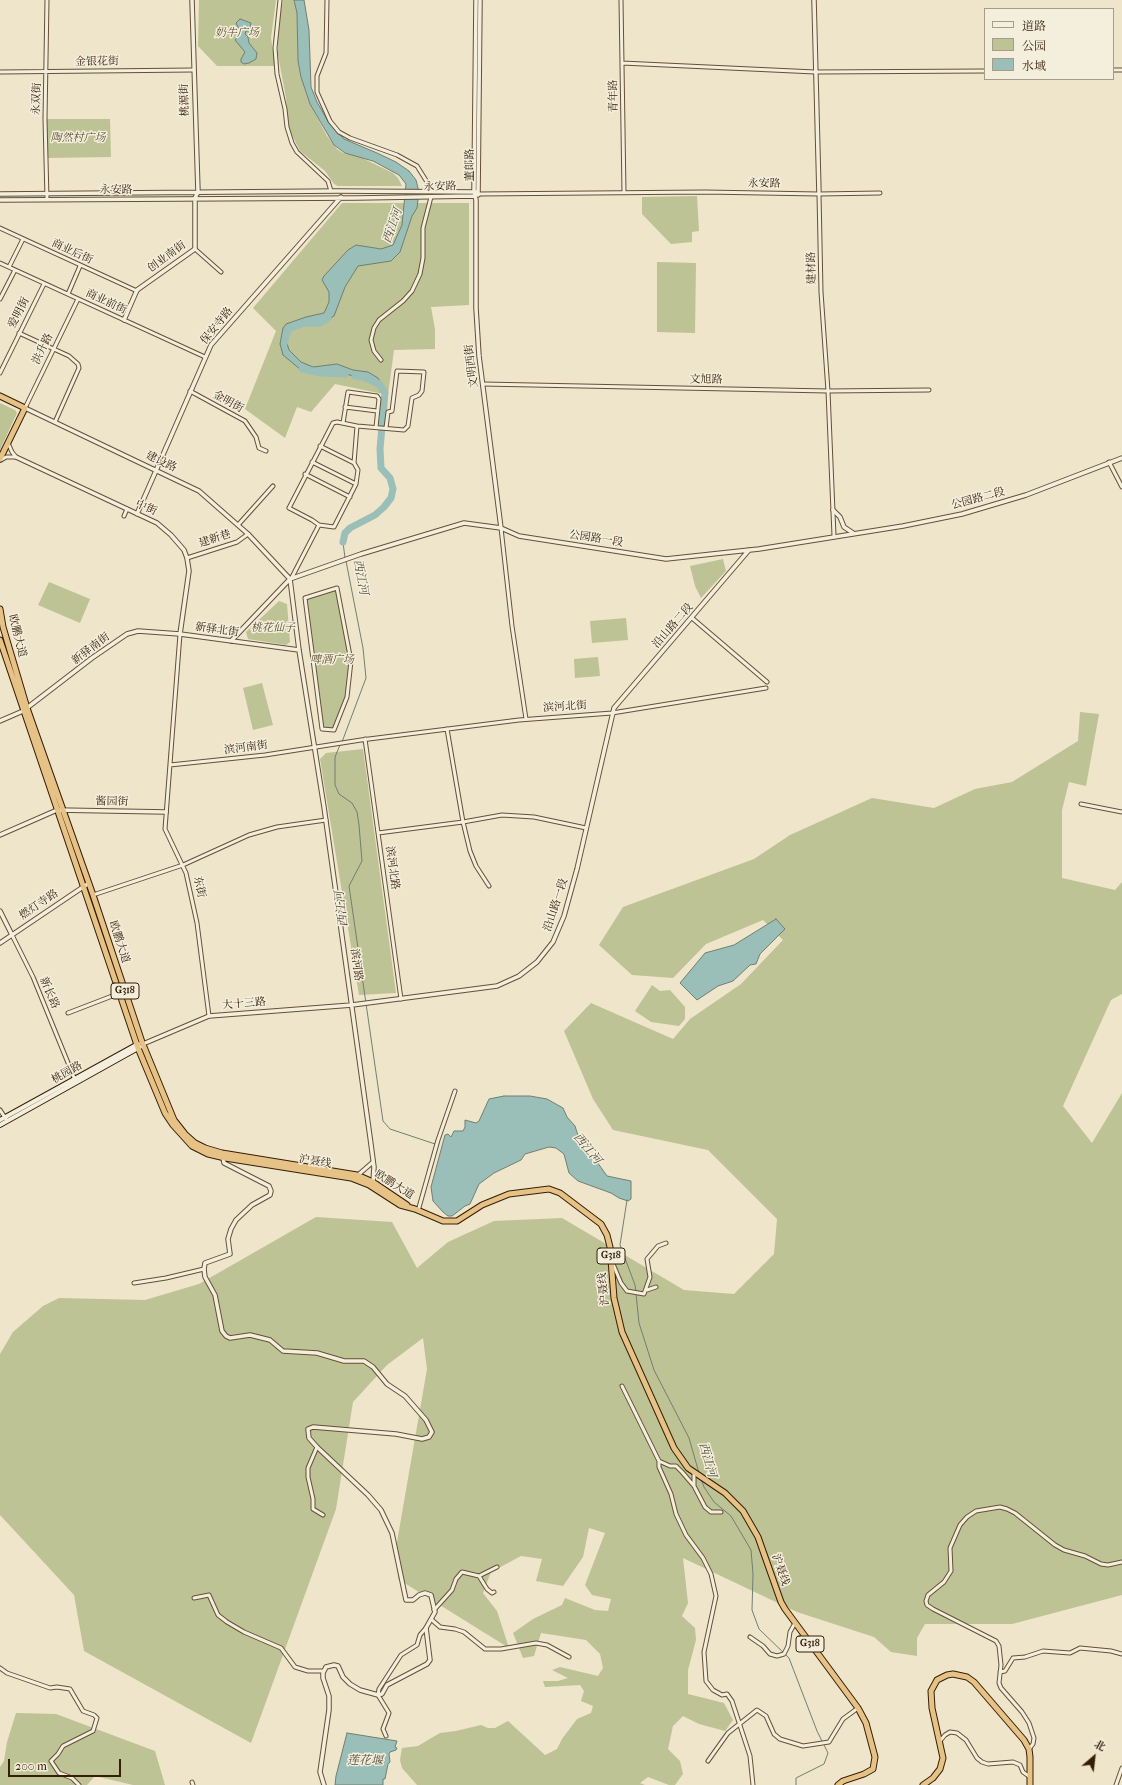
<!DOCTYPE html>
<html>
<head>
<meta charset="utf-8">
<style>
  body { margin:0 }
  #map { position:relative; width:1122px; height:1785px; overflow:hidden; background:#eee5cb; font-family:"IM FELL French Canon","Noto Serif SC",serif }
  canvas { display:block }
  .legend { position:absolute; left:984px; top:8px; width:130px; height:72px; box-sizing:border-box; background:#f4eedd; border:1px solid #a89b87; margin:0; padding:5px 7px; list-style:none; font-size:12px; color:#361e06 }
  .legend li { display:flex; align-items:center; gap:8px; height:20px }
  .legend b { width:20px; border:1px solid #a89b87 }
  .north { position:absolute; left:1074px; top:1737px; width:40px; height:40px; -webkit-text-stroke:3px #f4eedd; paint-order:stroke; rotate:28deg; font-size:11px; font-weight:700; line-height:16px; text-align:center; color:#361e06 }
  .north::after { content:''; display:block; margin:auto; width:14px; height:18px; background:#361e06; clip-path:polygon(50% 0,100% 100%,50% 72%,0 100%) }
  .scale { position:absolute; left:8px; top:1759px; width:113px; height:18px; box-sizing:border-box; border:2px solid #361e06; border-top:0; padding-left:5px; font-size:12px; line-height:14px; white-space:nowrap; color:#361e06; -webkit-text-stroke:3px #f4eedd; paint-order:stroke }
</style>
</head>
<body>
<div id="map">
<canvas width="1122" height="1785"></canvas>
<ul class="legend">
<li><b style="height:5px;background:#f4eedd"></b>道路</li>
<li><b style="height:11px;background:#bdc394"></b>公园</li>
<li><b style="height:11px;background:#99bfb8"></b>水域</li>
</ul>
<div class="north">北</div>
<div class="scale">200 m</div>
</div>
<script>
const g = document.querySelector('canvas').getContext('2d');
g.lineJoin = 'round';
function paint(path, color) {
  g.fillStyle = color;
  g.fill(path, 'evenodd');
}
function poly(rows) {
  const path = new Path2D();
  for (const r of rows) {
    path.moveTo(r[0], r[1]);
    for (let i = 2; i < r.length; i += 2) path.lineTo(r[i], r[i + 1]);
  }
  return path;
}
function strokePath(path, color, width, dash) {
  g.strokeStyle = color;
  g.lineWidth = width;
  g.lineCap = dash ? 'butt' : 'round';
  g.setLineDash(dash || []);
  g.stroke(path);
}
function write(font, color, halo, rows, align = 'center') {
  g.font = font + ' "IM FELL French Canon","Noto Serif SC",serif';
  g.lineWidth = 3;
  g.setLineDash([]);
  g.textBaseline = 'middle';
  g.strokeStyle = halo;
  g.fillStyle = color;
  for (const [text, x, y, turn = 0] of rows) {
    g.save();
    g.translate(x, y);
    g.rotate((+turn || 0) * Math.PI / 180);
    g.textAlign = isNaN(turn) ? turn : align;
    if (halo) g.strokeText(text, 0, 0);
    g.fillText(text, 0, 0);
    g.restore();
  }
}
const green = poly([
  [199,0,276,0,271,38,275,66,217,66,198,46],
  [283,0,294,0,297,13,298,61,301,77,310,104,327,136,337,149,343,153,358,156,393,173,398,178,402,186,338,186,334,184,325,171,300,151,289,129,286,98,278,55,278,28],
  [45,119,110,119,111,157,46,158],
  [697,196,699,231,692,232,692,242,671,244,642,214,642,197],
  [342,203,469,203,469,305,431,307,435,329,435,349,394,350,388,395,335,384,311,412,297,407,285,438,245,409,276,331,253,308],
  [657,262,696,263,695,333,657,332],
  [0,403,15,410,17,413,0,450],
  [723,559,726,571,701,598,695,586,690,566],
  [49,582,90,599,80,623,38,605],
  [337,588,351,661,347,697,334,730,322,729,305,598],
  [279,601,287,604,290,642,286,645,248,639,246,632],
  [626,618,628,640,592,643,590,621],
  [598,657,600,676,575,678,574,659],
  [262,683,273,725,253,730,243,688],
  [1080,712,1099,714,1086,786,1069,782,1062,810,1062,878,1115,890,1122,882,1122,994,1111,1000,1063,1106,1092,1143,1122,1093,1122,1595,1012,1624,925,1624,917,1638,917,1656,891,1652,874,1637,797,1612,683,1558,688,1603,682,1616,695,1628,696,1640,688,1670,688,1694,724,1703,733,1720,725,1731,699,1724,683,1716,673,1726,668,1749,680,1761,683,1774,675,1785,669,1785,648,1777,640,1783,645,1785,417,1785,402,1768,400,1760,402,1748,418,1746,440,1733,456,1731,481,1725,488,1728,495,1728,508,1721,545,1755,557,1749,562,1739,577,1719,591,1713,593,1706,581,1701,584,1691,580,1685,545,1687,543,1681,558,1681,568,1678,552,1670,560,1667,598,1676,603,1668,600,1654,586,1640,541,1633,534,1656,523,1658,513,1633,533,1619,562,1605,565,1598,595,1610,608,1611,611,1599,592,1595,585,1585,605,1533,589,1528,583,1557,563,1586,536,1581,542,1559,521,1556,491,1572,483,1593,497,1611,509,1648,398,1579,397,1542,427,1369,423,1338,387,1365,353,1402,336,1509,251,1743,84,1651,74,1595,0,1515,0,1354,13,1332,43,1306,59,1298,145,1300,199,1284,316,1217,392,1222,417,1268,448,1242,494,1221,562,1218,684,1290,734,1294,774,1254,777,1219,708,1150,613,1130,593,1099,564,1031,591,1003,673,1039,690,1019,741,984,783,940,763,920,706,944,673,978,632,975,599,945,623,907,754,859,790,835,872,798,934,808,975,789,1012,782,1078,741],
  [363,749,396,993,359,995,320,759,326,753],
  [652,985,660,991,670,990,685,1007,685,1019,679,1026,651,1022,635,1011],
  [16,1713,56,1714,155,1751,165,1785,133,1785,95,1776,87,1785,0,1785,0,1767,4,1761,7,1742]
]);
const water = poly([
  [294,0,304,0,309,30,311,87,317,102,329,123,344,139,377,153,396,162,409,171,416,180,419,192,417,208,412,216,400,252,391,261,358,266,345,287,334,316,324,322,308,322,286,332,286,340,289,350,301,362,313,367,337,364,353,370,368,372,378,378,382,385,367,377,358,378,344,373,301,370,283,355,280,344,283,328,286,324,306,317,324,313,329,302,329,292,322,280,324,276,348,250,356,245,381,249,393,245,402,225,406,184,399,175,373,161,345,153,334,145,310,104,301,77,298,61,297,13,294,0],
  [240,19,251,23,249,31,246,31,245,34,248,37,249,43,257,53,256,59,249,63,244,64,241,62,241,59,245,52,235,40,241,33,236,23,240,19],
  [776,919,785,929,760,954,756,964,750,965,733,981,718,986,697,1000,680,983,705,953,734,945,776,919],
  [504,1096,530,1096,547,1099,563,1108,567,1117,575,1126,581,1145,586,1151,595,1159,607,1176,631,1181,631,1199,628,1201,619,1198,611,1193,578,1181,569,1173,564,1154,556,1148,549,1147,525,1154,521,1160,494,1173,479,1184,470,1204,465,1206,452,1216,448,1216,443,1212,433,1201,431,1187,445,1135,448,1134,451,1137,454,1131,463,1131,465,1127,465,1120,476,1123,479,1121,489,1099,504,1096],
  [347,1733,397,1741,395,1747,397,1748,396,1750,390,1752,389,1754,390,1762,388,1764,385,1779,383,1779,383,1785,335,1785,336,1776,347,1733]
]);
const stream = poly([
  [343,542,345,558],
  [342,742,366,678,363,648,346,561],
  [340,745,335,757,335,785,339,794,352,803,357,812,359,825,362,861,349,886,383,1121,390,1129,435,1144],
  [627,1200,620,1245,635,1285,636,1291],
  [636,1294,639,1323,654,1370,689,1438,699,1473],
  [701,1479,704,1487,714,1502,731,1516,751,1550,753,1574,752,1610,759,1629,789,1658,817,1731,828,1753,824,1764,796,1778,796,1785]
]);
const river = poly([
  [285,342,286,335,289,329,303,323,320,323,328,318],
  [302,369,322,373,345,374],
  [343,542,345,533,350,528,375,515,384,507,391,498,393,489,390,478,381,468,380,449,385,393,379,384,364,377,355,376]
]);
const minor = poly([
  [47,0,45,119,47,199],
  [280,0,275,48,277,74,285,109,287,127,292,143,297,152,328,181,331,191],
  [327,0,326,53,317,76,317,92,330,121,339,132,350,138,397,155,417,166,427,182,430,191],
  [621,0,624,193],
  [622,63,815,72,985,71],
  [1113,70,1122,70],
  [0,72,193,70],
  [478,194,705,192,819,194,880,193],
  [819,194,821,292,828,391,834,536],
  [0,228,137,291],
  [195,249,221,272],
  [0,263,205,357],
  [9,267,23,239],
  [68,294,80,266],
  [0,299,15,270],
  [19,333,69,356,78,364,79,368,55,422],
  [381,360,374,351,371,340,374,328,379,320,403,301,412,291,420,274,423,258,423,228,431,197],
  [0,373,44,284],
  [483,384,828,391,929,390],
  [190,391,245,421,256,437,259,448,266,451],
  [345,407,377,411],
  [25,408,78,299],
  [343,423,348,392,377,396,379,399,376,427],
  [357,426,354,463,358,470,356,484,334,527,319,525,312,520,289,508,333,423,337,422,357,426,404,430,408,426,412,398,419,395,422,391,424,372,397,371,392,411,388,412,386,428],
  [320,446,354,463],
  [1,460,6,457,16,457,12,452,8,443],
  [312,462,356,484],
  [1109,462,1122,487],
  [305,474,350,497],
  [124,516,127,509],
  [238,525,273,486],
  [501,528,512,626,526,719],
  [187,558,237,542,248,534],
  [291,579,319,525],
  [337,588,351,661,347,697,334,730,322,729,305,598,337,588],
  [692,618,767,682],
  [180,634,165,829,186,873,197,923,209,1016],
  [447,729,463,822,470,851,476,866,489,886],
  [365,739,401,999],
  [170,765,265,755,361,740,519,720,612,713,766,688],
  [1081,804,1122,812],
  [378,833,463,822,502,815,534,817,586,828],
  [93,895,183,865,249,835,277,827,326,820],
  [12,935,33,977,75,1080],
  [68,1013,120,993],
  [0,1110,6,1119],
  [358,1175,373,1162],
  [418,1211,438,1140,455,1091],
  [613,1264,621,1283,627,1291,644,1294,650,1277,647,1259,658,1246,666,1243],
  [134,1283,166,1278,204,1269],
  [647,1290,656,1287],
  [622,1386,659,1461],
  [317,1447,308,1468,308,1477,313,1499,313,1509,323,1515],
  [694,1473,694,1486],
  [721,1512,711,1512,705,1507,694,1486,682,1472,676,1466,670,1466,659,1461,659,1467,671,1494,676,1514,686,1535,703,1558,711,1574,716,1596,704,1652,706,1681,713,1690,722,1695,727,1694,732,1701,750,1756,753,1785],
  [479,1576,497,1567],
  [194,1598,209,1595,218,1615,227,1622,244,1632,281,1648,295,1667,308,1671,323,1671],
  [434,1610,452,1590,456,1579,462,1572,479,1576,487,1589,492,1593,494,1592],
  [432,1620,440,1627,455,1629,464,1632,485,1649,501,1649,536,1643,547,1645,569,1657],
  [750,1637,763,1646,770,1654,777,1656,784,1654,788,1646,790,1632,795,1623],
  [0,1668,7,1673,50,1688,57,1687,70,1689,83,1711,94,1715,97,1718,93,1731,63,1746,58,1754,51,1761,59,1773,72,1778,79,1785],
  [1000,1672,1005,1671,1013,1658,1025,1657,1043,1651,1070,1653,1080,1648,1111,1651,1122,1654],
  [386,1736,383,1729,389,1713,378,1695,379,1689,401,1655,417,1645,420,1635,426,1628],
  [940,1741,945,1735,950,1732,957,1733,966,1740,977,1758,982,1762,988,1764,1013,1762,1020,1765,1023,1772,1030,1777],
  [1029,1749,1033,1744,1034,1738,1029,1723,1022,1712,1001,1688,999,1683,1001,1665,999,1646,996,1641,933,1609,927,1605,926,1601,928,1595,944,1582,951,1571,950,1548,960,1525,967,1517,976,1511,1000,1507,1007,1509,1015,1513,1055,1545,1064,1550,1085,1556,1101,1564,1108,1565,1122,1562],
  [708,1761,728,1733,757,1710,766,1716,774,1734,780,1739,803,1746,829,1742,843,1719,858,1708],
  [192,1782,193,1785],
  [1116,1785,1122,1768]
]);
const tertiary = poly([
  [476,0,474,191,476,200,476,308,479,356,501,528],
  [814,0,819,194],
  [0,194,337,191,476,192],
  [478,195,480,0],
  [0,200,357,198,474,196,478,194],
  [124,320,137,290,195,249,195,198,198,192,192,0],
  [25,408,199,491,248,534,290,579],
  [16,457,157,523,171,535,184,550,187,558,189,571,180,634],
  [833,510,840,517,844,527,853,533],
  [137,514,211,345,341,197],
  [290,579,299,650,324,807,370,1137,374,1167,373,1182],
  [231,641,290,579,361,554,464,523,501,528,519,536,666,559,759,549,903,526,962,514,1026,495,1122,458],
  [0,721,23,711,92,658,127,634,138,631,180,634,299,650],
  [0,835,57,810,166,812],
  [0,911,12,935],
  [0,943,89,883],
  [143,1044,209,1016,352,1005,497,986,519,976,537,962,553,942,564,916,577,869,614,708,749,550],
  [223,1158,224,1163,269,1186,271,1191,270,1195,252,1205,236,1220,231,1229,228,1239,230,1254,205,1263,204,1269,205,1277,215,1295,222,1331,226,1336,230,1338,250,1335,270,1340,283,1351,317,1353,344,1361,364,1361,373,1367,387,1384,405,1396,426,1420,432,1432,429,1437,422,1439,396,1434,313,1427,308,1429,309,1438,317,1447,368,1495,381,1510,392,1533,406,1600,413,1600,419,1595,425,1593,431,1595,435,1612,426,1628,430,1660,427,1664,387,1685,382,1694,378,1695,360,1690,350,1684,343,1677,338,1666,334,1665,326,1667,323,1673,323,1678,329,1696,329,1710,320,1772,324,1785]
]);
const secondary = poly([
  [0,1120,138,1044],
  [0,1125,140,1047]
]);
const trunk = poly([
  [0,396,25,408,0,459],
  [0,609,3,627,27,708,93,895,142,1042,174,1120,185,1134,195,1143,205,1148,222,1153,357,1175,373,1182,407,1205],
  [0,640,138,1048,165,1113,173,1125,192,1146,208,1154,225,1158,351,1178,369,1185,400,1205,415,1209,443,1221,457,1221,482,1205,509,1194,549,1189,560,1193,601,1224,607,1235,610,1247,614,1298,622,1332,674,1448,688,1468,725,1493,743,1511,758,1537,781,1602,785,1609,858,1708,866,1723,875,1757,873,1769,864,1774,843,1781,838,1785],
  [923,1785,933,1778,940,1769,943,1758,932,1708,931,1691,937,1680,947,1675,953,1674,967,1677,974,1682,1024,1740,1029,1749,1030,1757,1030,1785]
]);
const shields = [
  [125,991,28],
  [611,1256,28],
  [810,1644,28]
];
const shieldNames = [
  ["G318",125,991],
  ["G318",611,1256],
  ["G318",810,1644]
];
const parkNames = [
  ["奶牛广场",237,33],
  ["陶然村广场",78,138],
  ["桃花仙子",273,628],
  ["啤酒广场",332,660]
];
const streetNames = [
  ["金银花街",97,62,-1],
  ["青年路",614,96,-91],
  ["永双街",37,99,-88],
  ["桃源街",185,100,-92],
  ["董郞路",470,165,-90],
  ["永安路",764,184,1],
  ["永安路",440,187,-1],
  ["永安路",116,190],
  ["商业后街",72,252,25],
  ["创业南街",167,257,-36],
  ["建材路",812,268,-91],
  ["商业前街",106,302,25],
  ["爱明街",19,313,-63],
  ["保安寺路",217,326,-51],
  ["洪升路",43,349,-64],
  ["文明西街",472,366,-97],
  ["文旭路",706,380,1],
  ["金明街",228,402,29],
  ["建设路",161,462,25],
  ["公园路二段",978,499,-15],
  ["中街",146,508,24],
  ["建新巷",215,539,-18],
  ["公园路一段",596,539,9],
  ["沿山路二段",673,626,-49],
  ["新驿北街",217,630,8],
  ["欧鹏大道",17,636,76],
  ["新驿南街",91,649,-37],
  ["滨河北街",565,707,-4],
  ["滨河南街",246,748,-7],
  ["酱园街",112,802,1],
  ["滨河北路",392,868,82],
  ["东街",199,887,77],
  ["燃灯寺路",39,905,-34],
  ["沿山路一段",556,905,-72],
  ["欧鹏大道",119,942,72],
  ["滨河路",356,965,82],
  ["新长路",49,993,67],
  ["大十三路",244,1004,-5],
  ["桃园路",67,1073,-29],
  ["沪聂线",315,1162,9],
  ["欧鹏大道",394,1185,32],
  ["沪聂线",604,1289,-96],
  ["沪聂线",780,1570,71]
];
const waterNames = [
  ["西江河",393,226,-71],
  ["西江河",360,577,79],
  ["西江河",342,909,-97],
  ["西江河",587,1149,50],
  ["西江河",707,1460,74],
  ["莲花堰",365,1761]
];
paint(green, '#bdc394');
paint(water, '#99bfb8');
strokePath(water, '#717f71', 1);
strokePath(stream, '#717f71', 1);
strokePath(river, '#99bfb8', 7);
strokePath(minor, '#645037', 5);
strokePath(tertiary, '#645037', 5.5);
strokePath(secondary, '#361e06', 6);
strokePath(trunk, '#361e06', 7);
strokePath(minor, '#f4eedd', 3);
strokePath(tertiary, '#f4eedd', 3.5);
strokePath(secondary, '#f4eedd', 4);
strokePath(trunk, '#e7c286', 5);
for (const [x, y, w] of shields) {
  const box = new Path2D();
  box.roundRect(x - w / 2, y - 8, w, 16, 3);
  g.fillStyle = '#f4eedd';
  g.fill(box);
  strokePath(box, '#361e06', 1);
}
write('bold 10px', '#361e06', null, shieldNames);
write('italic 11px', '#5e5031', '#f4eedd', parkNames);
write('11px', '#361e06', '#f4eedd', streetNames);
write('italic 12px', '#544e3b', '#f4eedd', waterNames);
</script>
</body>
</html>
